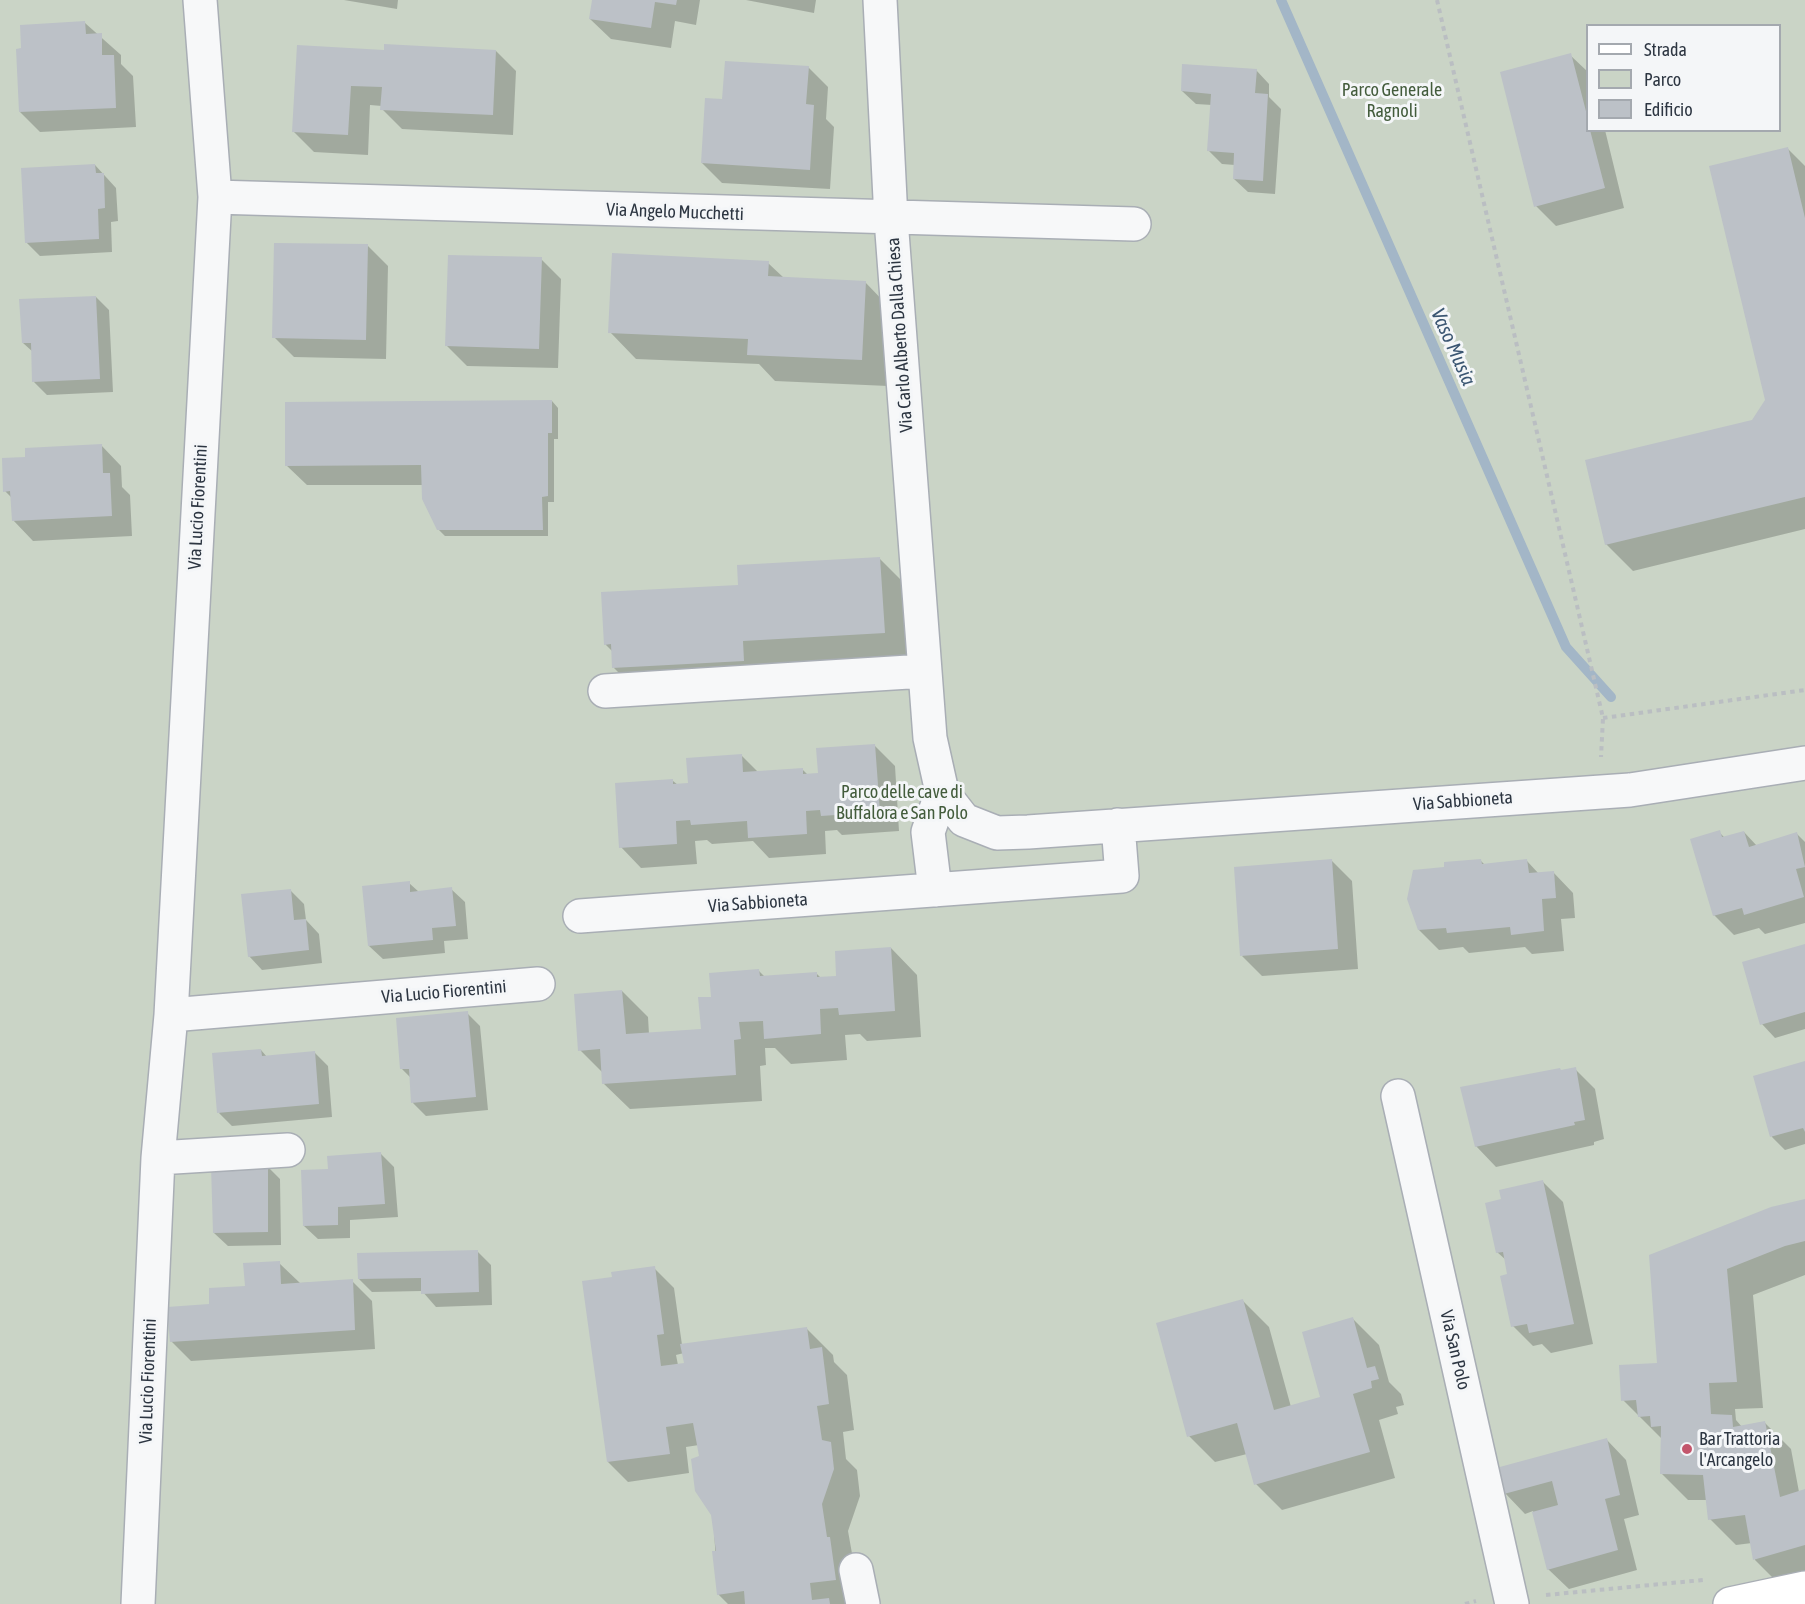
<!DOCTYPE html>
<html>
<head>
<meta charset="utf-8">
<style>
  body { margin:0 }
  #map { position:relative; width:1805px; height:1604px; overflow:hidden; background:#e4e7eb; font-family:"Asap Condensed",sans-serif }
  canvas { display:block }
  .legend { position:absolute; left:1586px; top:24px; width:195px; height:108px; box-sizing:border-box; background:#f4f6f8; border:2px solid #a4a9af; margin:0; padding:8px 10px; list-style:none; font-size:18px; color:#2d3642 }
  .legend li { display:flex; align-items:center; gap:12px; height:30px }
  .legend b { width:30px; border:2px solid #a4a9af }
</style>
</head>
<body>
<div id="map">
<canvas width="1805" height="1604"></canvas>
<ul class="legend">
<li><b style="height:8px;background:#fff"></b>Strada</li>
<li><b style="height:16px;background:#cad4c6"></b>Parco</li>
<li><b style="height:16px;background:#bcc1c7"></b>Edificio</li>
</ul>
</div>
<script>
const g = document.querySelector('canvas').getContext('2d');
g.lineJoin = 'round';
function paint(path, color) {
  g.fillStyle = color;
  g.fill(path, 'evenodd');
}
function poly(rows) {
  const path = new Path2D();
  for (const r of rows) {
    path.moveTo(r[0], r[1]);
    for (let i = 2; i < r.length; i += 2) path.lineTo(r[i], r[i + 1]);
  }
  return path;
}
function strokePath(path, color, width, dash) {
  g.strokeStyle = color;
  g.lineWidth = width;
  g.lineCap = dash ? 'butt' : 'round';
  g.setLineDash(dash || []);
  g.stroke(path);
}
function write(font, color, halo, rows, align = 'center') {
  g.font = font + ' "Asap Condensed",sans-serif';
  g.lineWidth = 6;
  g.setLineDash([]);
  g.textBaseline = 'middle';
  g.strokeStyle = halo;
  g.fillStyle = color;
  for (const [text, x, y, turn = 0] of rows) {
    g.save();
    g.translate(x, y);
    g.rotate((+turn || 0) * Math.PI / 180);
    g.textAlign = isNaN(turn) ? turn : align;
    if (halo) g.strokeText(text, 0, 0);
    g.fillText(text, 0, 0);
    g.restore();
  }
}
const green = poly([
  [0,0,1805,0,1805,1604,0,1604],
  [1588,26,1780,26,1780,130,1588,130]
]);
const shadow = poly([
  [344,0,398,0,397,9],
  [593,0,700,0,696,25,675,21,671,48,611,39,590,19],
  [746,0,816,0,814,13],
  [85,23,121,55,121,64,133,76,136,127,40,132,20,112],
  [385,51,496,51,516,71,513,135,402,129,382,109,382,106,370,105,368,155,314,152,294,132],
  [1570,55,1588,72,1588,130,1605,130,1624,208,1556,226,1536,206],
  [808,67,828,87,826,119,834,127,830,189,722,183,702,163,723,101],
  [1256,70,1269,84,1269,97,1281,109,1275,194,1248,192,1234,179,1235,165,1222,164,1209,151,1212,105,1196,104,1182,91],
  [1788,149,1805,166,1805,529,1633,571,1606,544,1753,421,1767,400],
  [95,165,116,188,118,221,111,222,112,252,40,256,26,242],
  [368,246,388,266,386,359,294,357,274,337],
  [541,259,561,279,558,368,467,366,447,346],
  [768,263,784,278,865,282,891,309,888,386,775,381,759,364,636,359,610,332],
  [96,297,109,310,113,392,47,395,34,382,33,352,23,343],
  [552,401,558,408,558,439,554,439,554,502,548,502,548,536,445,536,438,529,423,485,307,485,286,465],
  [101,445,121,466,122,487,130,495,132,536,33,541,13,520,12,498,5,491,27,458],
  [880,559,906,585,910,658,640,694,614,668,613,652,605,644,739,586],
  [875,746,895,766,899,831,842,835,837,830,825,831,826,854,769,858,753,841,712,844,707,840,695,841,697,864,641,868,621,847,673,781,678,785,689,785,742,756,758,772,802,769,808,775,820,775],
  [1719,832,1725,838,1744,832,1757,846,1797,834,1805,842,1805,923,1765,934,1759,928,1734,935,1714,915],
  [1332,861,1352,881,1358,969,1262,976,1242,956],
  [1481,861,1485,865,1527,861,1539,874,1553,872,1573,893,1575,918,1561,919,1564,951,1532,954,1525,947,1469,953,1463,947,1439,950,1419,930,1445,868],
  [409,883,419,892,451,889,465,902,468,939,444,941,445,953,383,959,369,946],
  [291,891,304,904,306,920,319,934,322,963,262,970,249,956],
  [1805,945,1805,1029,1775,1038,1762,1024],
  [891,948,917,975,921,1037,867,1041,860,1034,845,1035,847,1060,791,1064,775,1048,765,1048,766,1065,760,1066,762,1101,630,1109,603,1083,603,1073,580,1050,622,991,648,1017,649,1034,702,1030,712,998,759,971,765,977,816,973,821,978,837,977],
  [467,1013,480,1026,488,1110,426,1116,413,1103,411,1078,402,1069],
  [261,1050,267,1057,315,1053,328,1066,332,1117,232,1126,219,1113],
  [1805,1062,1805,1144,1785,1150,1772,1137,1755,1077],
  [1575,1069,1595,1089,1604,1139,1594,1142,1594,1145,1496,1167,1476,1146,1562,1072],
  [381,1154,394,1167,398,1217,350,1220,350,1238,318,1239,304,1226,329,1171],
  [267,1166,280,1179,281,1245,228,1246,214,1233],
  [1543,1182,1563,1202,1593,1344,1551,1353,1542,1344,1533,1346,1513,1326,1506,1260,1497,1252],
  [1805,1201,1805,1275,1753,1295,1763,1408,1735,1409,1736,1420,1742,1427,1764,1422,1791,1449,1799,1492,1805,1491,1805,1579,1781,1586,1755,1560,1752,1543,1736,1545,1710,1519,1707,1500,1688,1500,1661,1473,1662,1439,1623,1400,1659,1364,1650,1256],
  [477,1251,491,1265,492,1305,436,1307,422,1291,372,1292,359,1279],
  [279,1263,300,1283,352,1281,372,1301,375,1349,191,1361,171,1341,211,1306,246,1287],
  [654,1268,674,1288,682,1345,807,1329,833,1355,834,1362,847,1375,854,1430,843,1432,846,1459,857,1470,860,1496,848,1531,861,1604,728,1604,718,1594,713,1515,699,1445,686,1447,689,1473,628,1482,608,1462,613,1278],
  [684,1353,685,1364,678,1365,676,1355],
  [1243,1301,1269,1327,1291,1407,1321,1398,1352,1318,1379,1345,1389,1382,1401,1394,1404,1405,1396,1407,1398,1414,1379,1420,1395,1478,1282,1510,1256,1484,1247,1454,1215,1462,1189,1436],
  [1606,1439,1626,1460,1639,1515,1624,1519,1637,1570,1569,1589,1548,1569,1533,1511,1525,1514,1505,1493]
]);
const stream = poly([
  [1281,0,1566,647,1611,697]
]);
const building = poly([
  [592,0,677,0,676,5,655,2,651,28,589,19],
  [85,21,86,34,102,33,102,55,114,55,116,108,19,112,16,49,21,48,20,25],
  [384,44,496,50,493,115,380,110,382,87,351,86,348,135,292,132,297,45,384,50],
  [1571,53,1588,119,1588,130,1590,130,1605,188,1534,207,1500,72],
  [725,61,809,66,806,104,814,105,810,170,701,163,705,98,722,99],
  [1182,64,1257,69,1255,93,1268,94,1263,181,1233,179,1234,153,1207,151,1211,94,1181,91],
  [1788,147,1805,218,1805,497,1605,545,1585,460,1752,420,1765,400,1709,166],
  [95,164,96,173,104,173,105,208,98,209,99,239,25,243,21,168],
  [274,243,368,244,366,340,272,338],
  [612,253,769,261,768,276,866,281,862,360,747,355,748,339,608,333],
  [448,255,542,257,539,349,445,346],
  [96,296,100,379,32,382,31,343,22,343,19,299],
  [552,400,552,433,548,433,548,496,542,497,543,530,437,530,422,499,421,465,285,466,285,402],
  [102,444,103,473,110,473,112,516,12,521,10,491,3,492,2,458,25,457,25,448],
  [880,557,885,633,743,641,744,661,612,668,611,644,604,645,601,592,738,585,737,565],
  [875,744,880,812,821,816,820,810,806,811,807,834,748,838,747,821,691,825,690,820,676,821,677,844,619,848,615,783,673,779,673,784,688,783,686,758,742,754,743,772,803,768,803,774,818,773,816,748],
  [1720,830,1722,837,1744,831,1749,847,1797,832,1805,867,1796,869,1804,897,1744,915,1742,908,1713,916,1690,839],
  [1332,859,1338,949,1240,956,1234,867],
  [1481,859,1482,864,1527,859,1529,873,1554,871,1556,898,1542,899,1544,931,1511,935,1510,927,1447,933,1446,928,1418,930,1407,899,1413,870,1444,867,1444,862],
  [410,881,410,892,452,887,456,926,432,928,433,940,368,946,362,886],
  [291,889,294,920,306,919,309,950,248,957,241,894],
  [1805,944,1805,1012,1760,1025,1742,962],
  [891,947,895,1011,839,1015,838,1008,820,1009,821,1034,764,1039,763,1021,739,1022,741,1039,734,1040,736,1075,602,1084,600,1049,578,1051,574,994,622,990,626,1034,701,1029,698,997,711,997,709,973,759,969,760,976,817,972,817,977,836,976,835,951],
  [468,1011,476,1097,411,1103,409,1069,400,1069,396,1018],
  [261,1049,262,1056,315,1051,319,1104,217,1113,212,1053],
  [1805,1061,1805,1132,1803,1128,1770,1137,1753,1076],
  [1576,1067,1585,1120,1574,1122,1575,1125,1475,1147,1460,1087,1560,1068,1561,1070],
  [381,1152,385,1204,338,1207,338,1225,303,1226,301,1170,328,1169,327,1156],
  [268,1164,268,1232,213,1233,211,1166],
  [1543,1180,1574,1324,1529,1333,1527,1324,1511,1327,1500,1276,1507,1274,1503,1252,1496,1253,1485,1203,1501,1199,1499,1190],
  [1805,1199,1805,1241,1785,1246,1727,1269,1737,1382,1709,1383,1711,1414,1732,1415,1733,1427,1765,1421,1780,1497,1805,1489,1805,1545,1753,1560,1745,1515,1708,1520,1703,1475,1660,1474,1661,1426,1651,1427,1650,1416,1638,1417,1636,1400,1621,1401,1619,1365,1657,1363,1649,1255,1771,1207],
  [478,1250,479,1292,421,1294,421,1278,358,1279,357,1253],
  [280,1261,281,1284,353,1279,355,1330,170,1342,167,1307,209,1304,209,1288,245,1286,243,1263],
  [655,1266,664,1334,657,1335,661,1366,684,1363,680,1344,807,1327,810,1349,822,1347,829,1404,817,1406,822,1440,831,1442,834,1469,822,1504,827,1537,830,1537,836,1580,810,1583,812,1600,829,1598,830,1604,745,1604,744,1591,717,1595,712,1551,716,1551,711,1515,695,1491,691,1459,699,1456,693,1423,666,1427,670,1454,607,1462,582,1281,612,1277,611,1272],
  [1243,1299,1274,1410,1320,1397,1302,1332,1353,1317,1367,1368,1375,1366,1379,1379,1371,1381,1372,1388,1353,1394,1370,1452,1254,1485,1237,1423,1187,1437,1156,1323],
  [1607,1438,1620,1495,1605,1499,1618,1550,1547,1570,1532,1512,1558,1505,1552,1481,1504,1494,1496,1468]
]);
const path = poly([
  [1437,0,1603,718,1601,757],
  [1603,718,1805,690],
  [1546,1595,1703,1580],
  [1465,1604,1476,1601]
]);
const minor = poly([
  [880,0,891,219,930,738,942,792,964,820,997,833,1028,832,1630,790,1805,763],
  [215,197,1134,224],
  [605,691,925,671],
  [935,890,928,832,942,792],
  [580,916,1122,876,1118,825],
  [171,1015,538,984],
  [1398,1096,1512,1604],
  [158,1158,288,1150],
  [856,1570,863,1604],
  [138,1604,158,1158,171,1015,215,197,200,0]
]);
const secondary = poly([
  [1730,1604,1805,1588]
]);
const markers = [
  [1687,1449,6,"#c3566c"]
];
const parkNames = [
  ["Parco Generale",1392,90],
  ["Ragnoli",1392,111],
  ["Parco delle cave di",902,792],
  ["Buffalora e San Polo",902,813]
];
const streetNames = [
  ["Via Angelo Mucchetti",675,212,2],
  ["Via Carlo Alberto Dalla Chiesa",900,335,-94],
  ["Via Lucio Fiorentini",198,507,-87],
  ["Via Sabbioneta",1463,801,-4],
  ["Via Sabbioneta",758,903,-4],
  ["Via Lucio Fiorentini",444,992,-5],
  ["Via San Polo",1455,1350,77],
  ["Via Lucio Fiorentini",148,1381,-88]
];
const poiNames = [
  ["Bar Trattoria",1699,1439],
  ["l'Arcangelo",1699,1460]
];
const waterNames = [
  ["Vaso Musia",1453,347,66]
];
paint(green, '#cad4c6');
paint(shadow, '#0003');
strokePath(stream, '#a3b6c7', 10);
paint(building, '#bcc1c7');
strokePath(minor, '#a9aeb5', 36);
strokePath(secondary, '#a9aeb5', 36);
strokePath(path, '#babec2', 4, [4.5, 4.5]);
strokePath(minor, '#f7f8f9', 33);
strokePath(secondary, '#fff', 33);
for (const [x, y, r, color] of markers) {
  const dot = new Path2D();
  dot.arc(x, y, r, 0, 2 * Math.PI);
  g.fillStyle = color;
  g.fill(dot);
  strokePath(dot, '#f4f6f8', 2);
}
write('18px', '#435c3c', '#f4f6f8', parkNames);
write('18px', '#2d3642', '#f4f6f8', streetNames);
write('18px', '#2d3642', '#f4f6f8', poiNames, 'left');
write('italic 20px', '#3b5672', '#f4f6f8', waterNames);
</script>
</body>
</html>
